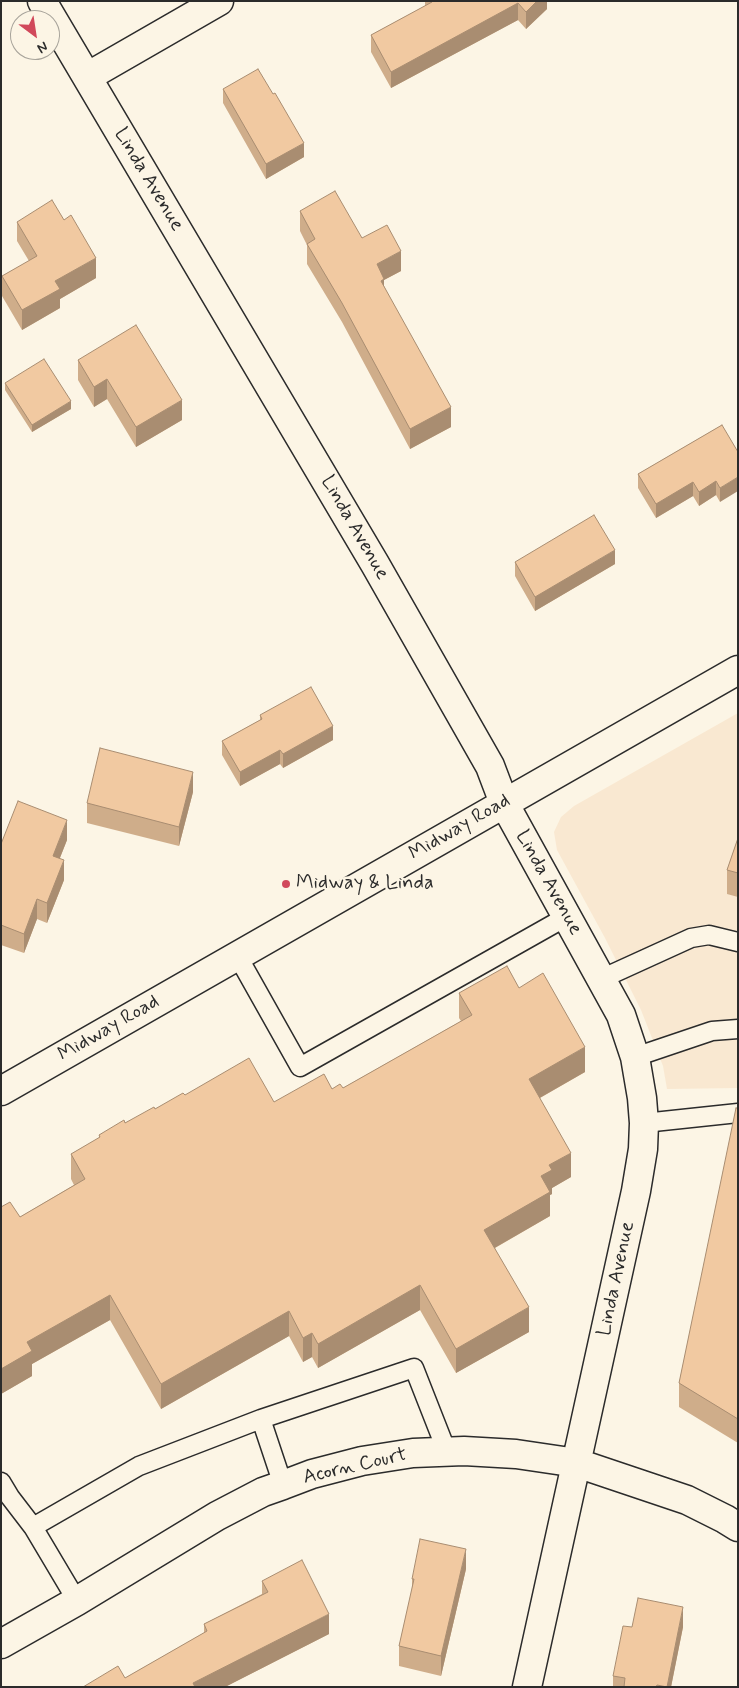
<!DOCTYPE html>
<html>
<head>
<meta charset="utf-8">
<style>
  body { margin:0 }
  #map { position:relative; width:739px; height:1688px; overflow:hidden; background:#fcf5e5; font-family:Mynerve,sans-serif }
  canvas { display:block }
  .frame { position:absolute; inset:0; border:2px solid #2b2b2b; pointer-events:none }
  .north { position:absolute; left:10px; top:10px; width:50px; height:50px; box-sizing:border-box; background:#fcf5e5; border:1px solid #a8a49b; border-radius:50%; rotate:149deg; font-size:14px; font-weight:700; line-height:20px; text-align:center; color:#2b2b2b }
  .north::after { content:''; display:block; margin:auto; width:18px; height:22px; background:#d1495b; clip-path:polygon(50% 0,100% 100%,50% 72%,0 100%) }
</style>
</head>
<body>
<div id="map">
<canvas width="739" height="1688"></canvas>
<div class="frame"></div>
<div class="north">N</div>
</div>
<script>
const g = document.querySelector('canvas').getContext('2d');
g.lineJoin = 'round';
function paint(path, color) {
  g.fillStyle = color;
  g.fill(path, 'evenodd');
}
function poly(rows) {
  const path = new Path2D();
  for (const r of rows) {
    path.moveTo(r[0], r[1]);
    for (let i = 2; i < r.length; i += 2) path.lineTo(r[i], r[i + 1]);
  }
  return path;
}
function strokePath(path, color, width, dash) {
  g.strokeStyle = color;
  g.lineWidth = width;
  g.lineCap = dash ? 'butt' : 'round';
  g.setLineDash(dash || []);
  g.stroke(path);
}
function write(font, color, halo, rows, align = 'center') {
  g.font = font + ' Mynerve,sans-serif';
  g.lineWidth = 5;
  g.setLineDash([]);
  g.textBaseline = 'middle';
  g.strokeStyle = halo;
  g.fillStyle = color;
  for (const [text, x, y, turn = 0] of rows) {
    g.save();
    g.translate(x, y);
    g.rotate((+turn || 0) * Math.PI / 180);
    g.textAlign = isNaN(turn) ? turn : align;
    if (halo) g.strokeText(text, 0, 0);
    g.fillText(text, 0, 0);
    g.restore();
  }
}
const built = poly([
  [738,713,738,1088,667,1089,663,1066,641,1010,605,938,557,850,554,832,561,817,574,806]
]);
const service = poly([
  [237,955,300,1067,566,917],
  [601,979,691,938,709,935,738,942],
  [635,1057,712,1031,738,1029],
  [644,1123,738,1113],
  [1,1482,10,1497,33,1527],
  [283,1485,261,1419,414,1368,447,1452],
  [77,1601,33,1527,139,1466,261,1419]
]);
const minor = poly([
  [42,1,375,564,490,766,504,803,621,1015,635,1057,642,1098,644,1123,643,1149,636,1191,527,1687],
  [87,77,219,1],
  [1,1644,77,1601,217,1516,263,1492,283,1485,312,1474,362,1461,413,1453,464,1451,516,1454,577,1463,687,1500,725,1519,738,1527]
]);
const secondary = poly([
  [1,1091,738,670]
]);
const wall = poly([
  [425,1,547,1,547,9,526,29,518,20,391,88,371,52,371,35,425,6],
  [223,89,304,157,266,179,223,103],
  [300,211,362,238,401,271,384,280,384,286,451,427,410,449,342,322,307,264,307,245,300,231],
  [17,222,96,278,60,299,60,308,22,330,2,296,2,276,29,261,17,241],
  [78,360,182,420,136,447,107,399,94,407,78,380],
  [5,383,71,409,32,432,5,390],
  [722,425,720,502,716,495,699,506,693,496,656,518,638,488,638,474],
  [515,562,615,564,535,611,515,576],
  [260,715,333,740,283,768,280,764,240,786,222,755,222,741,260,720],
  [193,792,179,846,87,823,87,803],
  [738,838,738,897,727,894,727,870],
  [67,840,60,858,64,880,47,923,37,919,24,953,1,945,1,844],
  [519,988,585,1072,540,1098,571,1177,552,1188,552,1194,550,1195,550,1216,495,1248,529,1332,456,1373,420,1310,318,1368,312,1357,303,1362,289,1336,161,1409,110,1320,32,1364,32,1376,1,1394,1,1207,20,1217,74,1185,71,1179,71,1154,99,1138,99,1135,185,1095,274,1102,332,1089,343,1088,461,1021,459,1018,459,993],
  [738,1108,738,1443,679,1407,679,1383],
  [466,1569,441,1676,399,1666,399,1646,412,1590,412,1579],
  [262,1581,329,1634,225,1687,83,1687,125,1678,204,1633,204,1624,262,1594],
  [632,1627,683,1627,671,1687,613,1687,613,1676]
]);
const shadedWall = poly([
  [537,1,547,1,547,9,526,29,526,12],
  [518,3,518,20,391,88,391,72],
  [304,143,304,157,266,179,266,164],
  [401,251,401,271,384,280,384,299,377,264],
  [96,258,96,278,60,299,60,308,22,330,22,310,55,281],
  [107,379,107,399,94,407,94,387],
  [182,400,182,420,136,447,136,427],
  [71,401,71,409,32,432,32,425],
  [451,407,451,427,410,449,410,429],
  [738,477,738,491,720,502,720,488],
  [716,481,716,495,699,506,699,492],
  [693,482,693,496,656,518,656,504],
  [615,550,615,564,535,611,535,597],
  [333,726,333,740,283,768,283,754],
  [280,750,280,764,240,786,240,772],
  [193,772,193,792,179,846,179,827],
  [67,820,67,840,53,875,53,856],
  [64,860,64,880,47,923,47,903],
  [37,899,37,919,24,953,24,934],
  [585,1047,585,1072,529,1104,529,1079],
  [571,1153,571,1177,552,1188,552,1194,550,1195,550,1216,484,1254,484,1230,541,1176,549,1165],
  [420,1285,420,1310,318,1368,318,1344],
  [110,1295,110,1320,32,1364,32,1376,1,1394,1,1369,27,1342],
  [529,1307,529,1332,456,1373,456,1349],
  [289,1311,289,1336,161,1409,161,1384],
  [312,1333,312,1357,303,1362,303,1338],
  [466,1549,466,1569,441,1676,441,1656],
  [683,1607,683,1627,671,1687,667,1687],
  [329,1614,329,1634,225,1687,193,1687,193,1683]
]);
const building = poly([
  [432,1,537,1,526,12,518,3,391,72,371,35,432,2,432,1],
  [258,69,273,94,275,93,304,143,266,164,223,89,258,69],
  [335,191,362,238,387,225,401,251,377,264,384,279,381,281,451,407,410,429,342,303,307,244,315,239,300,211,335,191],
  [52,200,64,220,71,215,96,258,55,281,60,289,22,310,2,276,37,256,17,222,52,200],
  [136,325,182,400,136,427,107,379,94,387,78,360,136,325],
  [44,359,71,401,32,425,5,383,44,359],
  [722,425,738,452,738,477,720,488,716,481,699,492,693,482,656,504,638,474,722,425],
  [594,515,615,550,535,597,515,562,594,515],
  [311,687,333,726,283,754,280,750,240,772,222,741,262,719,260,715,311,687],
  [100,748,193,772,179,827,87,803,100,748],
  [18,801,67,820,53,856,64,860,47,903,37,899,24,934,1,925,1,844,18,801],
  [738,838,738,873,727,870,738,838],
  [507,966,519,988,543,973,585,1047,529,1079,571,1153,549,1165,552,1170,541,1176,550,1192,484,1230,529,1307,456,1349,420,1285,318,1344,312,1333,303,1338,289,1311,161,1384,110,1295,27,1342,32,1351,1,1369,1,1207,10,1202,20,1217,85,1179,71,1154,100,1137,99,1135,124,1120,125,1123,154,1107,155,1109,183,1093,185,1095,249,1058,274,1102,324,1074,332,1089,340,1084,343,1088,472,1015,459,993,507,966],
  [736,1108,738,1108,738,1419,679,1383,736,1108],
  [420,1539,466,1549,441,1656,399,1646,414,1579,412,1579,420,1539],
  [302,1560,329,1614,193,1683,195,1687,83,1687,118,1666,125,1678,207,1631,204,1624,268,1592,262,1581,302,1560],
  [638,1598,683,1607,667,1687,657,1685,656,1687,624,1687,625,1678,613,1676,623,1626,632,1627,638,1598]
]);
const markers = [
  [286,884,5,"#d1495b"]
];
const streetNames = [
  ["Linda Avenue",148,180,59],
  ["Linda Avenue",354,528,60],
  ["Midway Road",460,828,-30],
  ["Linda Avenue",548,883,61],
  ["Midway Road",109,1029,-30],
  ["Linda Avenue",617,1279,-78],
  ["Acorn Court",355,1467,-13]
];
const poiNames = [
  ["Midway & Linda",296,884]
];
paint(built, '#f9e8d1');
strokePath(service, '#2b2b2b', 21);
strokePath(minor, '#2b2b2b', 31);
strokePath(secondary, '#2b2b2b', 31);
strokePath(service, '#fcf5e5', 18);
strokePath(minor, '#fcf5e5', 28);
strokePath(secondary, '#fcf5e5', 28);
paint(wall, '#cfad8a');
paint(shadedWall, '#a98d71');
paint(building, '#f1c9a1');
strokePath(building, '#a98d71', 1);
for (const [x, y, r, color] of markers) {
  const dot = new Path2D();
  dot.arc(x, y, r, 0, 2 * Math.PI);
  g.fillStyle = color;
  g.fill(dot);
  strokePath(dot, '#fcf5e5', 2);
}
write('20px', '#2b2b2b', '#fcf5e5', streetNames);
write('20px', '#2b2b2b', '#fcf5e5', poiNames, 'left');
</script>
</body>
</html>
